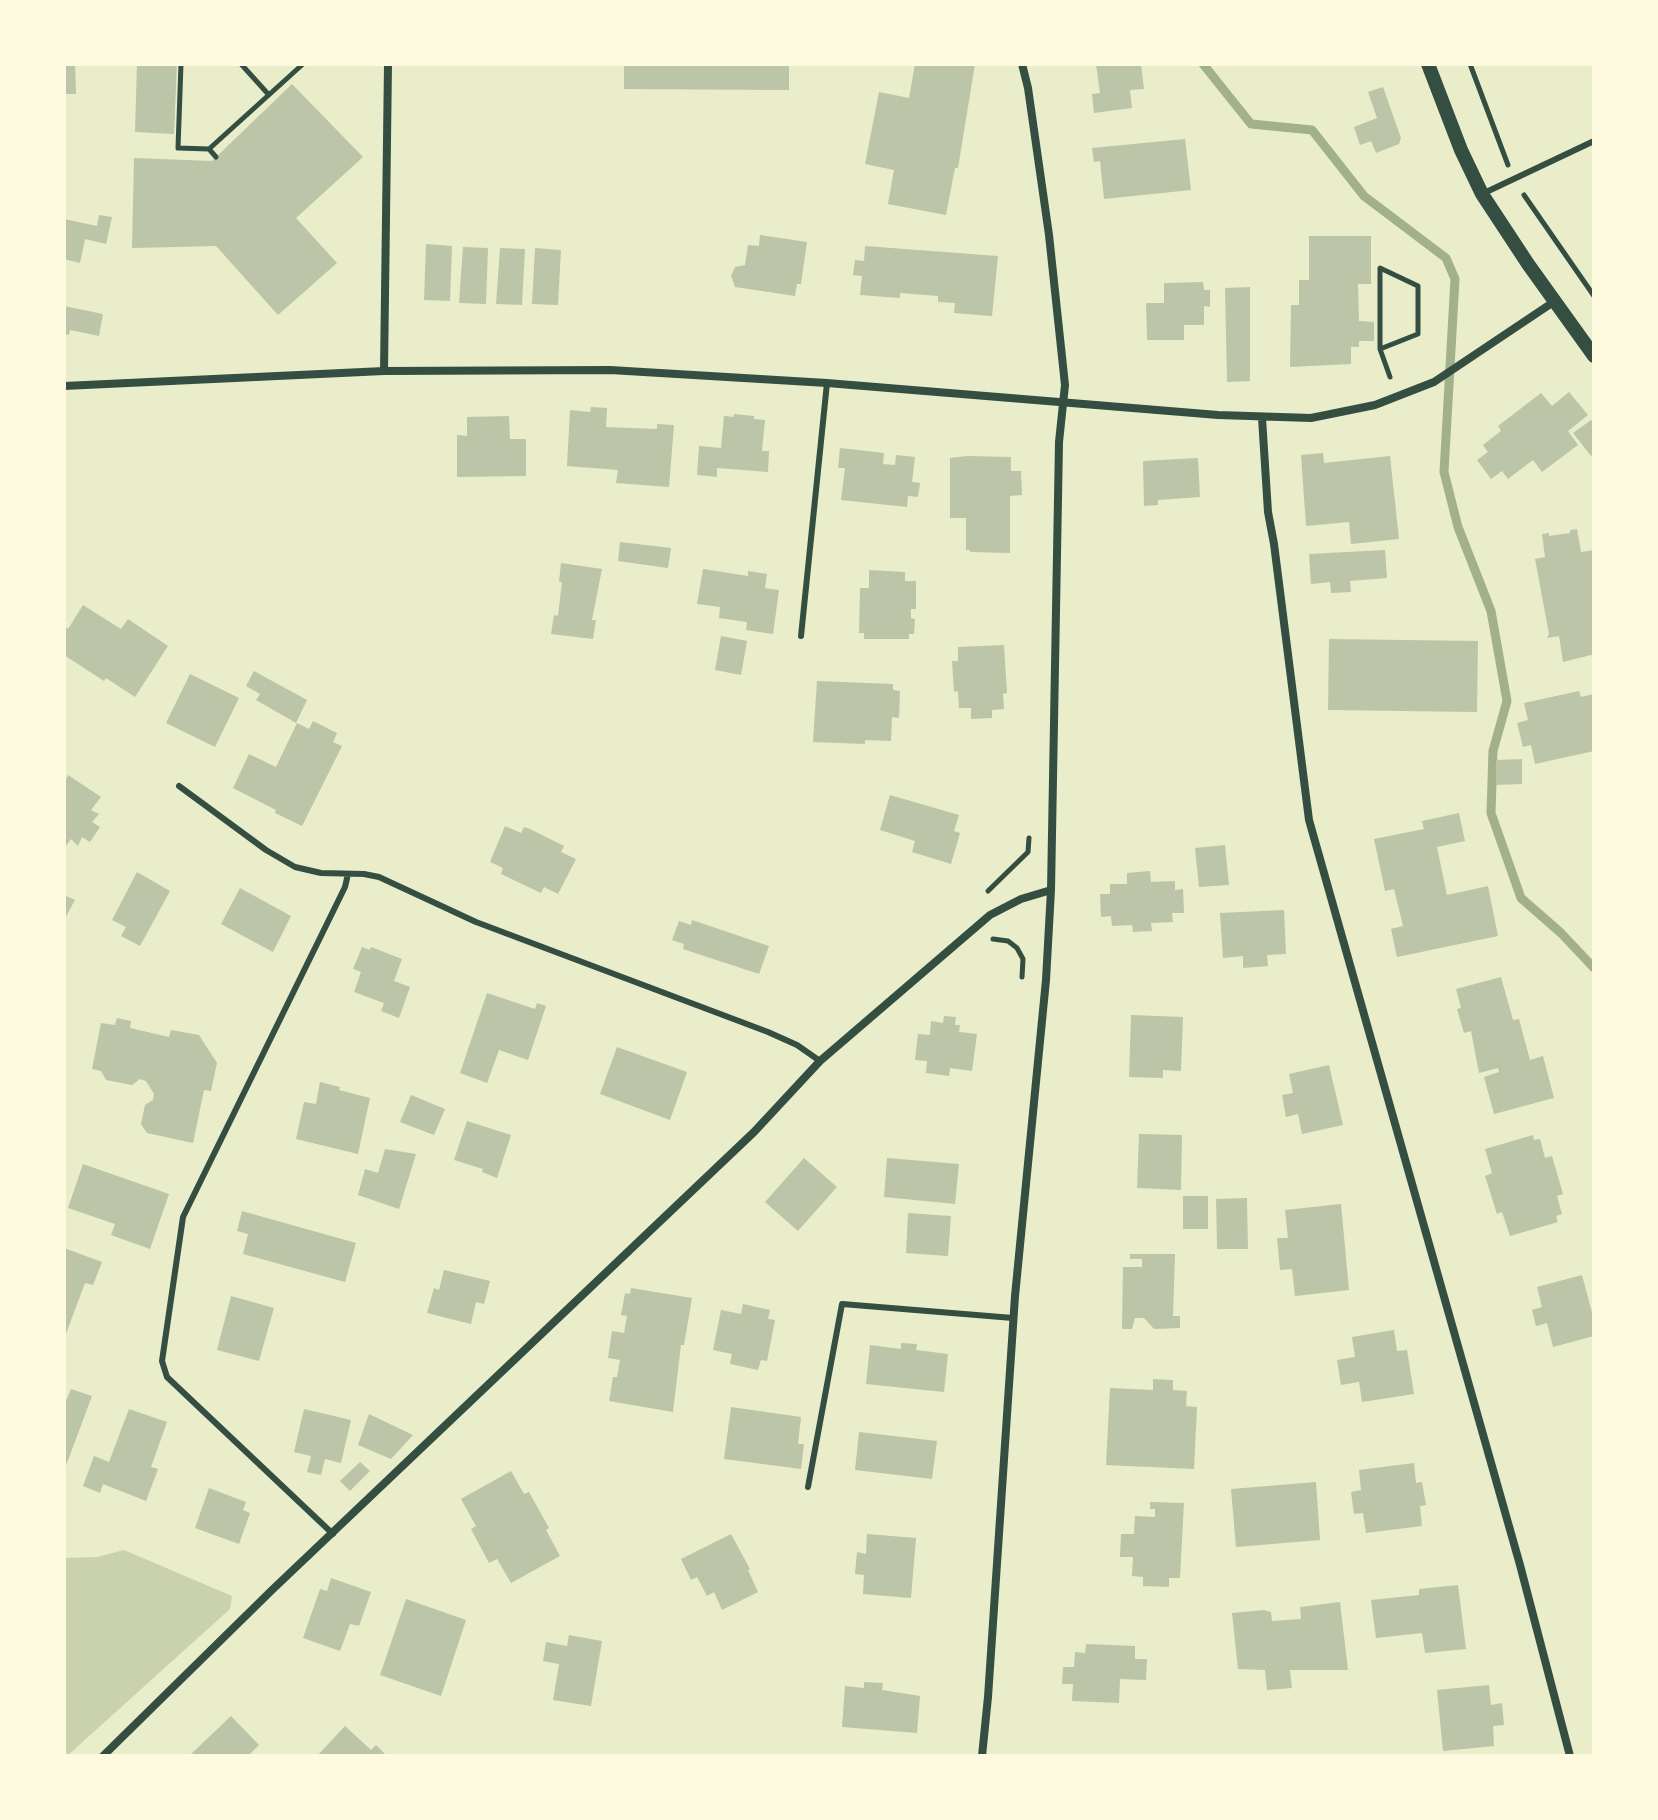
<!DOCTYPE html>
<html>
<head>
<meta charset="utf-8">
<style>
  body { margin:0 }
  #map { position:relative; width:1658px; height:1820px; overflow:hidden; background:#e9edc9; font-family:"Public Sans",sans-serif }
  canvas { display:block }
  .frame { position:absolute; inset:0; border:66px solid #fefae0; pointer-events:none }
</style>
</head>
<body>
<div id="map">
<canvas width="1658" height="1820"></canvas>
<div class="frame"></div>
</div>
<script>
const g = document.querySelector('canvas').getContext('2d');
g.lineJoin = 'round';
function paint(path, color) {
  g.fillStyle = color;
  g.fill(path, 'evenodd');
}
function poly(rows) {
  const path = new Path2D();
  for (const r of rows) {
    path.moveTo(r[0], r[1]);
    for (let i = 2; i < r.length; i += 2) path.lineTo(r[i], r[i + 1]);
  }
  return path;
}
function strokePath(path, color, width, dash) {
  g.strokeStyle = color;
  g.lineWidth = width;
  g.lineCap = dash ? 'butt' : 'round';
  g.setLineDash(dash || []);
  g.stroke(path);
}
const green = poly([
  [124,1550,232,1596,230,1609,67,1756,64,1756,64,1558,97,1557]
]);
const stream = poly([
  [1203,64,1251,124,1312,130,1364,196,1446,258,1455,279,1444,472,1458,527,1491,611,1507,701,1493,751,1491,813,1521,898,1561,933,1594,968]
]);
const building = poly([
  [64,64,75,64,76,94,64,94],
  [137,64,177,64,174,134,135,132],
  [624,64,789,64,789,90,624,89],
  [915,64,975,64,958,168,955,168,946,215,888,204,894,170,865,164,879,92,909,98],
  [1096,64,1141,64,1144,89,1130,90,1132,108,1094,113,1092,94,1100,93],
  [292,84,363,157,296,218,337,263,278,315,216,246,132,248,134,158,212,161],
  [1383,87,1401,138,1399,144,1376,153,1371,141,1360,145,1354,127,1377,118,1368,92],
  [1185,139,1191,190,1104,199,1100,161,1094,162,1092,148],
  [99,215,112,217,106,244,85,239,80,263,64,259,64,219,97,226],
  [760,235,807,242,801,284,797,284,795,296,735,287,731,276,735,267,745,265,748,245,759,246],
  [1309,236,1371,236,1371,284,1358,284,1359,321,1374,322,1374,341,1359,341,1359,347,1351,347,1351,364,1290,367,1291,305,1299,305,1299,280,1309,280],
  [426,244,452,246,450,301,424,300],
  [865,246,998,256,992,316,954,313,955,303,938,302,938,296,900,293,900,298,860,295,862,276,853,275,855,260,864,261],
  [463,247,488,248,486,304,459,303],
  [500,248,525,249,522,305,496,304],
  [535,248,561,250,558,305,532,304],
  [1203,282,1204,290,1210,290,1210,307,1204,306,1204,325,1184,325,1184,340,1147,340,1146,303,1164,303,1164,283],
  [1250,287,1250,381,1227,382,1225,288],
  [64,306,103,314,99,336,70,330,69,335,64,334],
  [1569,392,1588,415,1568,431,1578,445,1542,472,1533,460,1508,479,1502,471,1491,479,1477,460,1488,452,1483,445,1501,431,1498,426,1541,393,1552,406],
  [591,407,607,408,606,427,657,429,657,424,674,425,669,487,616,483,618,470,567,466,570,410,590,412],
  [734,414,754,416,754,419,765,420,762,451,769,451,768,472,717,468,717,477,697,475,699,446,721,448,724,416,734,417],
  [509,416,510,439,526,439,526,476,457,477,457,435,467,436,467,417],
  [1591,420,1594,424,1594,454,1591,456,1573,433],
  [840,448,884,453,883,464,895,465,896,455,915,457,912,482,920,483,918,497,908,496,907,507,841,500,845,468,838,468],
  [1323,453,1324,463,1390,456,1399,539,1351,544,1349,522,1306,526,1301,455],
  [967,456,1011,457,1011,471,1021,471,1022,495,1010,496,1010,553,970,552,970,550,966,550,966,518,950,518,950,458],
  [1198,458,1200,497,1158,500,1158,505,1144,506,1143,461],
  [1577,529,1581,552,1594,550,1594,656,1591,655,1563,662,1559,636,1547,638,1549,634,1535,559,1545,557,1542,534,1549,533,1549,536,1570,533,1570,530],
  [620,542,671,548,668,568,618,561],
  [1385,550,1387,578,1350,581,1351,592,1331,593,1330,582,1311,584,1309,554],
  [561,563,602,569,592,620,596,620,593,639,551,634,554,615,558,616,562,582,559,582],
  [703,569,748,576,748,571,767,574,765,588,779,590,773,634,746,630,747,622,719,618,720,607,697,604],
  [869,570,905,572,905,581,916,581,916,609,911,609,911,618,915,619,914,634,909,634,909,639,864,639,864,633,859,633,860,588,869,588],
  [83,605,121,629,128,619,168,646,135,697,106,678,104,681,64,655,64,626,68,629],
  [721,636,747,641,741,675,715,670],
  [1329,639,1478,641,1477,712,1328,710],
  [1004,645,1007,693,1003,694,1004,709,992,710,992,718,971,719,971,708,959,708,958,691,954,692,952,661,958,661,958,647],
  [254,671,307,700,296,723,256,700,260,694,246,686],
  [190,674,239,698,215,747,166,723],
  [817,681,893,684,893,690,900,691,899,718,892,717,891,741,865,740,865,744,813,742],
  [1579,691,1581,697,1594,694,1594,751,1535,764,1531,745,1523,747,1517,723,1528,720,1524,703],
  [313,721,337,733,333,742,342,746,302,826,275,813,276,810,233,788,249,754,276,767,297,723,309,729],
  [1522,759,1522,784,1496,785,1496,760],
  [68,775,101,797,91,810,99,814,92,822,100,827,90,842,82,837,78,846,71,839,64,849,64,777,66,779],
  [890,795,959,815,954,831,960,833,951,864,912,852,915,841,880,830],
  [1459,813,1465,841,1437,847,1447,895,1488,886,1498,936,1397,957,1391,929,1403,926,1394,889,1385,891,1374,839,1424,829,1422,821],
  [505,826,521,833,524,827,530,829,564,846,561,852,576,859,558,894,544,887,541,893,501,874,503,868,490,862],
  [1225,845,1229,885,1199,887,1195,848],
  [1150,871,1151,882,1175,881,1175,890,1183,889,1184,913,1172,913,1173,922,1151,923,1152,931,1133,932,1132,925,1112,926,1111,916,1101,917,1100,894,1110,894,1110,884,1127,884,1127,873],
  [137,872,170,891,140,946,121,936,126,927,112,920],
  [240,888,291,916,273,952,221,924],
  [64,895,75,900,64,920],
  [1284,910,1286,954,1267,955,1268,966,1243,968,1243,956,1223,958,1220,913],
  [692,920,769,946,759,974,683,949,684,944,672,940,679,921,691,925],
  [362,947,370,950,371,947,402,959,394,981,410,987,399,1018,381,1011,384,1003,354,992,361,972,353,969],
  [1501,977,1513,1020,1519,1019,1530,1060,1543,1056,1554,1098,1494,1114,1484,1077,1499,1072,1498,1068,1479,1073,1471,1031,1464,1033,1457,1009,1461,1008,1456,989],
  [487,993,535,1009,537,1003,546,1006,528,1060,499,1050,487,1083,460,1073],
  [1131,1015,1183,1017,1181,1071,1163,1070,1163,1078,1129,1077],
  [944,1016,956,1017,955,1025,960,1025,959,1032,977,1034,972,1071,950,1068,949,1076,926,1073,927,1061,915,1060,918,1034,930,1035,931,1021,943,1023],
  [117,1018,131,1021,130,1028,169,1037,171,1030,199,1035,217,1063,211,1091,204,1090,193,1143,147,1133,141,1124,145,1105,153,1100,154,1094,146,1081,140,1079,132,1085,106,1080,101,1071,92,1069,101,1023,115,1025],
  [617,1047,687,1072,670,1120,600,1094],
  [1329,1065,1343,1125,1302,1134,1298,1114,1286,1117,1282,1095,1293,1093,1289,1074],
  [320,1082,340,1087,339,1090,370,1098,358,1154,296,1139,304,1102,316,1104],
  [411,1095,445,1109,434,1135,400,1122],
  [467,1121,511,1135,497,1178,482,1172,483,1169,454,1160],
  [1139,1134,1182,1135,1181,1190,1137,1188],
  [1533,1135,1534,1140,1540,1139,1545,1158,1552,1156,1563,1194,1557,1196,1562,1214,1556,1216,1558,1222,1510,1236,1502,1212,1497,1214,1485,1176,1492,1173,1485,1149],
  [385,1149,416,1154,399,1209,358,1195,365,1169,378,1173],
  [804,1158,837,1187,798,1231,765,1202],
  [887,1158,959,1164,955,1204,884,1197],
  [83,1164,169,1194,150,1249,111,1235,115,1224,68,1208],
  [1183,1196,1208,1196,1208,1229,1183,1229],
  [1247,1198,1248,1249,1217,1249,1216,1199],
  [1341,1204,1349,1290,1295,1296,1292,1269,1280,1270,1277,1238,1288,1238,1285,1210],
  [242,1211,356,1243,345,1282,243,1254,248,1234,237,1231],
  [908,1213,951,1216,948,1256,906,1253],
  [64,1248,102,1262,93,1285,85,1283,64,1339],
  [1130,1254,1175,1254,1173,1316,1180,1316,1180,1328,1154,1329,1144,1318,1135,1318,1132,1329,1122,1329,1123,1267,1142,1267,1142,1259,1130,1259],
  [444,1270,490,1281,484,1304,476,1302,471,1324,427,1313,434,1288,439,1290],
  [1582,1275,1594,1320,1594,1336,1553,1347,1547,1323,1536,1326,1532,1310,1542,1307,1537,1287],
  [631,1288,692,1298,684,1345,681,1345,673,1412,609,1401,613,1377,617,1377,620,1360,608,1358,612,1331,624,1333,627,1316,621,1315,625,1293,630,1294],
  [231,1296,274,1308,259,1361,217,1350],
  [743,1304,770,1310,768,1319,775,1320,767,1361,761,1360,758,1370,730,1364,732,1354,713,1350,721,1310,741,1314],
  [1394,1330,1397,1351,1407,1350,1414,1394,1362,1402,1359,1382,1341,1385,1337,1360,1355,1357,1352,1337],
  [901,1343,917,1344,916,1350,948,1354,944,1392,866,1384,870,1345,901,1349],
  [1153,1379,1173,1380,1173,1390,1187,1391,1186,1406,1197,1407,1194,1469,1106,1465,1110,1388,1153,1390],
  [71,1389,92,1396,64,1471,64,1398,67,1399],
  [731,1407,801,1417,798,1444,804,1444,801,1469,724,1459],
  [129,1409,167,1422,151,1467,158,1469,146,1501,103,1484,100,1493,83,1486,94,1456,109,1462],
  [304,1409,351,1420,341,1463,325,1459,321,1475,307,1472,311,1456,294,1452],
  [369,1414,413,1435,391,1459,358,1445],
  [859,1432,937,1441,932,1479,855,1470],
  [360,1462,370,1471,350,1491,340,1481],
  [1414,1463,1416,1483,1422,1482,1426,1505,1420,1506,1422,1526,1366,1533,1363,1513,1354,1514,1351,1492,1361,1490,1359,1470],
  [511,1471,524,1494,529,1492,549,1528,546,1530,560,1556,511,1583,497,1559,489,1563,471,1529,476,1526,461,1499],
  [1316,1482,1320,1540,1236,1547,1231,1489],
  [209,1488,246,1502,243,1510,250,1513,239,1544,195,1528],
  [1150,1502,1184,1503,1180,1578,1169,1578,1169,1587,1143,1586,1143,1577,1132,1576,1133,1557,1120,1557,1121,1534,1134,1534,1135,1516,1155,1517,1155,1509,1150,1509],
  [731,1534,750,1569,748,1570,758,1592,722,1610,714,1592,707,1596,697,1577,691,1580,681,1559],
  [867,1534,916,1538,911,1598,863,1594,864,1575,855,1574,857,1552,866,1554],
  [331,1578,371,1592,359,1626,350,1624,340,1651,303,1638,320,1589,327,1591],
  [1458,1585,1466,1649,1425,1653,1422,1633,1376,1638,1371,1600,1419,1595,1419,1589],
  [406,1599,466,1620,441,1696,380,1675],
  [1340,1602,1348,1670,1290,1670,1292,1688,1267,1690,1265,1670,1238,1669,1232,1613,1264,1610,1271,1612,1272,1621,1301,1619,1300,1607],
  [569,1635,602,1641,591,1706,553,1700,559,1664,543,1661,546,1642,567,1646],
  [1086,1644,1135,1646,1135,1659,1147,1659,1146,1680,1120,1679,1119,1703,1072,1701,1073,1684,1062,1684,1063,1667,1074,1667,1075,1652,1085,1653],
  [864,1682,883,1683,882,1690,920,1696,917,1733,842,1727,845,1686,864,1688],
  [1489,1685,1491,1705,1502,1703,1504,1725,1493,1726,1494,1746,1443,1751,1437,1690],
  [231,1716,259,1745,248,1756,189,1756],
  [345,1726,371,1750,376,1745,387,1756,317,1756]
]);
const path = poly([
  [181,64,178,148,209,149,303,64],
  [241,64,269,95],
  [1470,64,1508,165],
  [209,149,216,157],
  [1524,195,1594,296],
  [1380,349,1418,334,1418,286,1380,268,1380,349,1390,377],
  [988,891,1028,852,1029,838],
  [993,939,1008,941,1017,948,1023,959,1022,977]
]);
const service = poly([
  [1482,194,1594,141],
  [801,636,827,383],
  [179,786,266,850,295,867,321,873,364,874,379,877,476,922,768,1032,797,1045,820,1061],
  [808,1487,842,1304,1013,1318],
  [333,1534,167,1377,162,1361,183,1217,345,887,348,874]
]);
const minor = poly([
  [384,371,388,64],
  [64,386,384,371,610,370,827,383,1218,415,1311,418,1375,405,1434,382,1555,301],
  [1262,418,1268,512,1274,544,1309,820,1520,1565,1570,1756],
  [103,1756,272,1590,754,1132,820,1061,990,915,1021,899,1051,890],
  [982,1756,988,1697,1015,1296,1046,980,1051,890,1059,442,1065,385,1049,235,1028,88,1022,64]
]);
const tertiary = poly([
  [1428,64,1461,150,1482,194,1528,264,1594,356]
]);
paint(green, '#cad2ad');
strokePath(stream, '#a3b18a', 9);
paint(building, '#bcc5a7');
strokePath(path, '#344e41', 5);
strokePath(service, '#344e41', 6);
strokePath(minor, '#344e41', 8);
strokePath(tertiary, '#344e41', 14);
</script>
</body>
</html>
